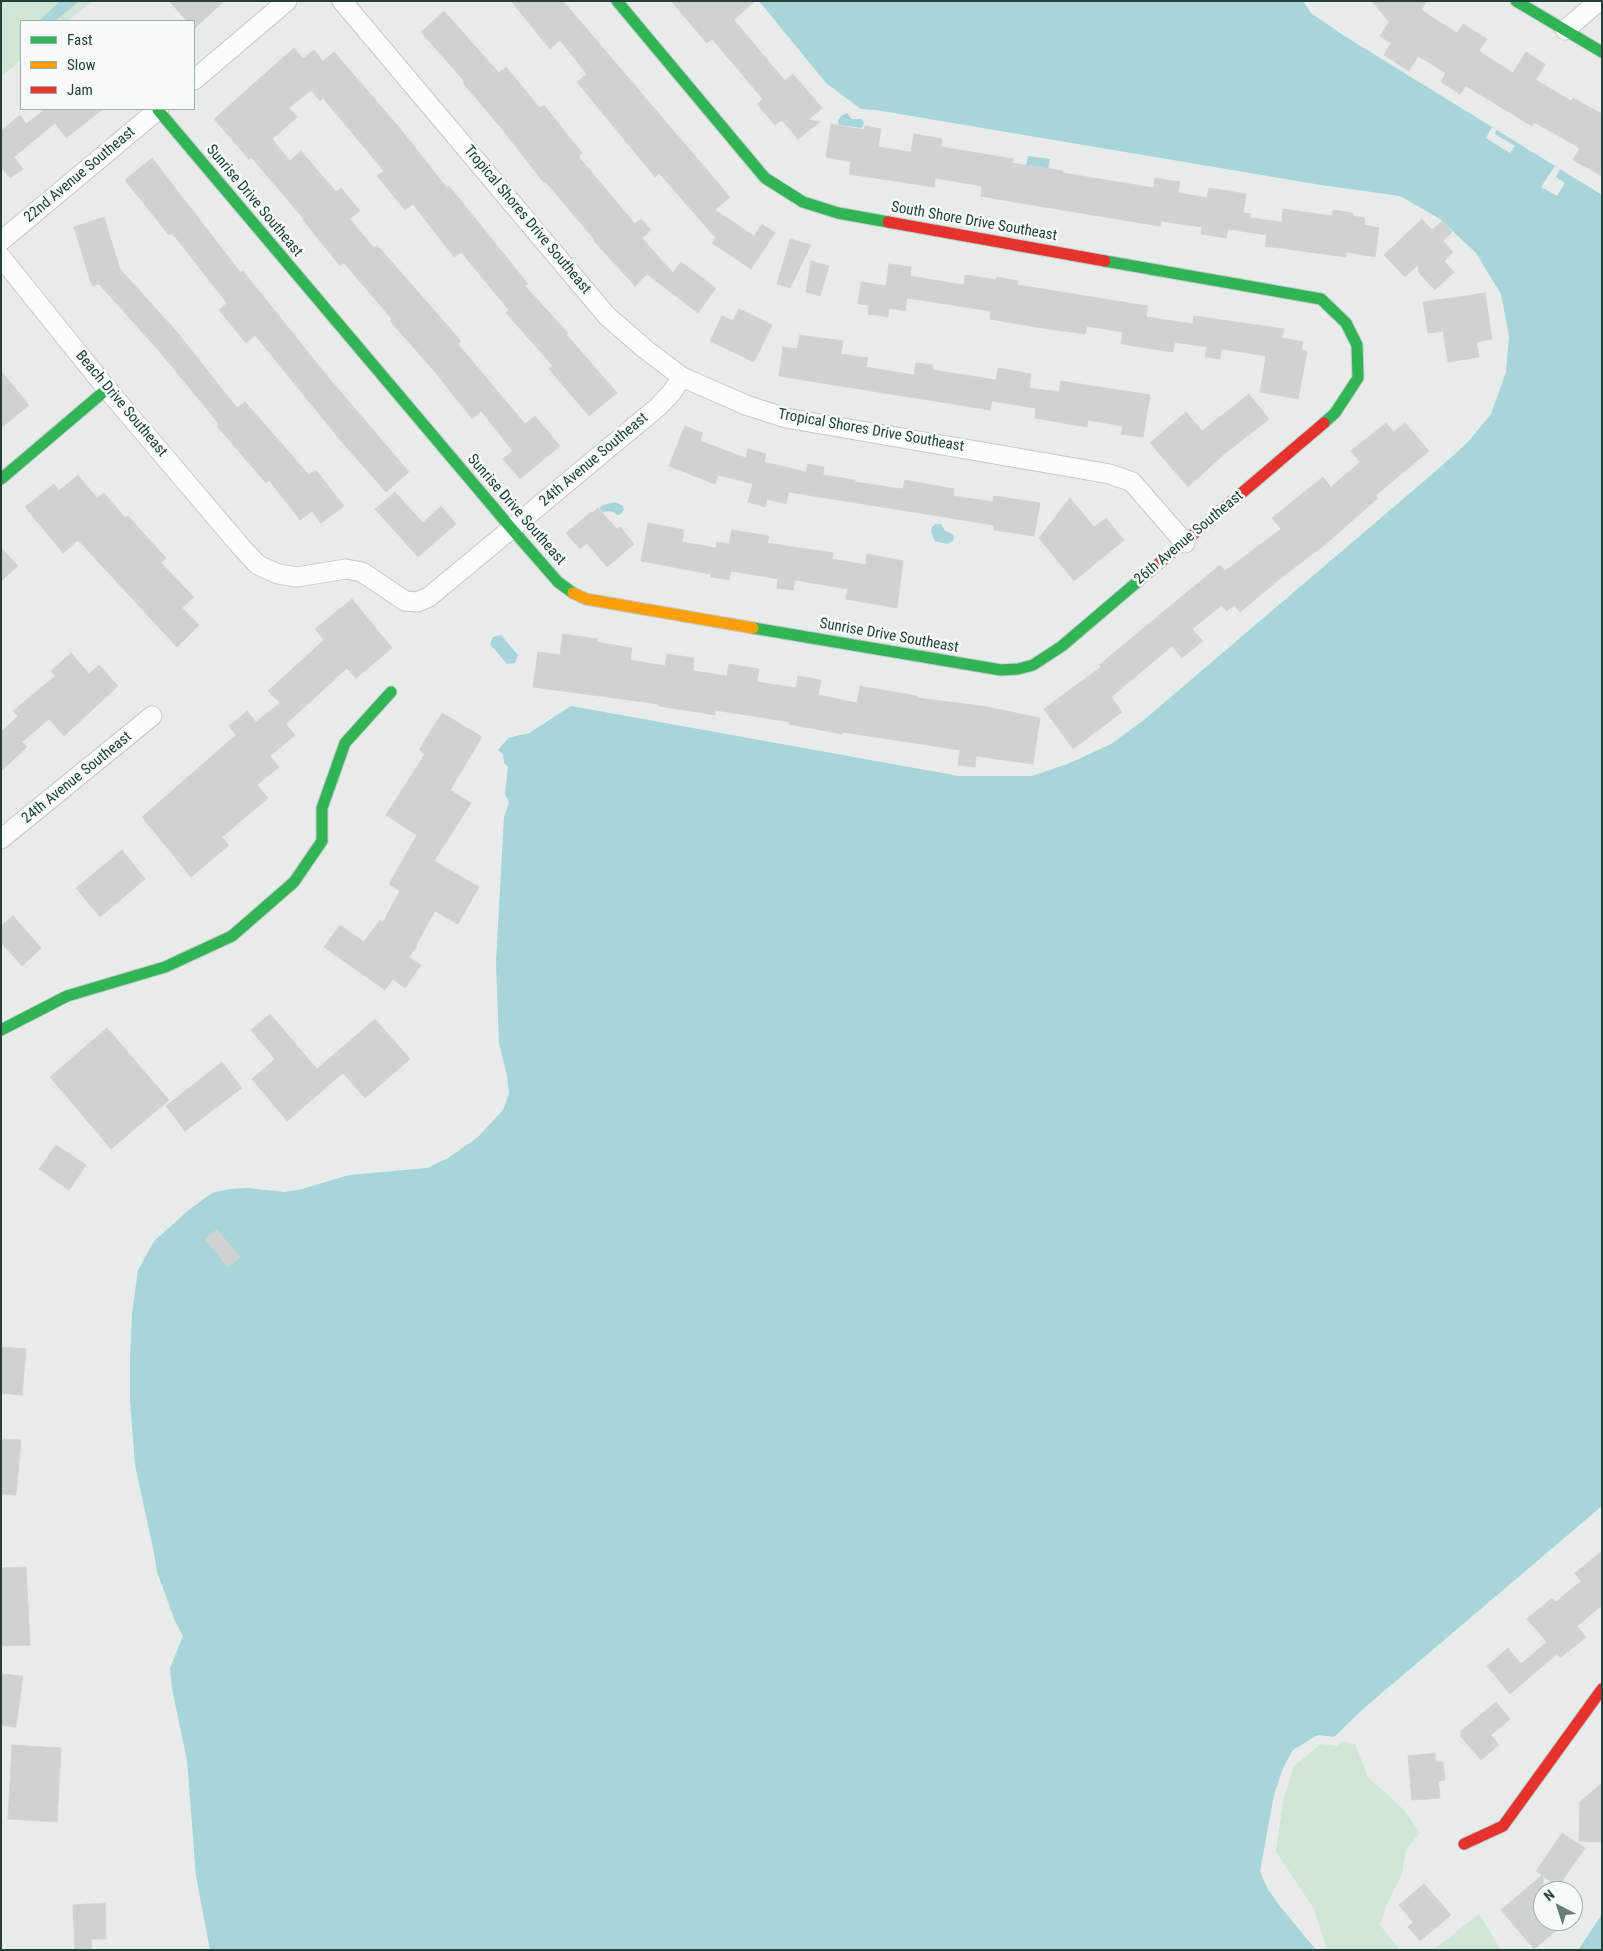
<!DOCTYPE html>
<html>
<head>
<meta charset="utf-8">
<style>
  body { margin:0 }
  #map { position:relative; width:1603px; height:1951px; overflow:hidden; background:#e7ecea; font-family:"Roboto Condensed",sans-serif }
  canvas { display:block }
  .frame { position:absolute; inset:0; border:2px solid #234138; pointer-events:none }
  .legend { position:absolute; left:20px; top:20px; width:175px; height:90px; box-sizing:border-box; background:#f6faf8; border:1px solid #a2b0ab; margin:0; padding:6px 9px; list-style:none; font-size:15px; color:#234138 }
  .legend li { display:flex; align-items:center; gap:10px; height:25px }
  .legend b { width:25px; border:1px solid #a2b0ab }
  .north { position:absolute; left:1533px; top:1881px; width:50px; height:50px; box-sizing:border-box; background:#f6faf8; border:1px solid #a2b0ab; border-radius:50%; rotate:320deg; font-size:14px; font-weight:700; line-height:20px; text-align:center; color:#234138 }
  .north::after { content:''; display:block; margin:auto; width:18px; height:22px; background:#687d76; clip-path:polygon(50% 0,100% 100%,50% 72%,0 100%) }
</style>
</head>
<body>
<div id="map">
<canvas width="1603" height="1951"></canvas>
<div class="frame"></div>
<ul class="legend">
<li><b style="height:6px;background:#30b455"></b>Fast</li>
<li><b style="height:6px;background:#ff9f0a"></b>Slow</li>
<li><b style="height:6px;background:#e5322d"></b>Jam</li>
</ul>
<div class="north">N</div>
</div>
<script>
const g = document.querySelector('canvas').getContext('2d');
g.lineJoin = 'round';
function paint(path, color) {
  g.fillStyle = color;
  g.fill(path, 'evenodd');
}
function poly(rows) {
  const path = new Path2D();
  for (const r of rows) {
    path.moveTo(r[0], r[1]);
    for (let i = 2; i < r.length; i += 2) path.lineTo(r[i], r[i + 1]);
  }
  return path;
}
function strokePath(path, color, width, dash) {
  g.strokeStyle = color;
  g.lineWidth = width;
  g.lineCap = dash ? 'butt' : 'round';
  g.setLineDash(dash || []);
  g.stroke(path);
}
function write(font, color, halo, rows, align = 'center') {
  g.font = font + ' "Roboto Condensed",sans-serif';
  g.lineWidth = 5;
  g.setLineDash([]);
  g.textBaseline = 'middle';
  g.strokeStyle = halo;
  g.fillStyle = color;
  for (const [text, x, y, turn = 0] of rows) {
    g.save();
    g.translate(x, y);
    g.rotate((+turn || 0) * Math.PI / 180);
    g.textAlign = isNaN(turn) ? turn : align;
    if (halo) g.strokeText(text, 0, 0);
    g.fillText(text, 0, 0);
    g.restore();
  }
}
const green = poly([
  [1,1,92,1,68,21,21,21,21,60,1,77],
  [1343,1741,1355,1744,1368,1777,1405,1811,1420,1833,1406,1849,1402,1874,1387,1904,1380,1925,1400,1950,1327,1950,1314,1909,1276,1852,1283,1801,1294,1766,1321,1744,1336,1746],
  [1479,1914,1501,1950,1433,1950]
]);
const water = poly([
  [60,1,79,1,55,21,39,21],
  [759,1,1303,1,1311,13,1343,35,1602,195,1602,1506,1363,1709,1334,1737,1318,1735,1293,1750,1283,1768,1274,1795,1260,1871,1267,1888,1279,1905,1316,1950,210,1950,196,1876,187,1760,172,1689,170,1668,183,1636,175,1621,157,1572,154,1553,135,1465,130,1401,130,1358,132,1313,138,1270,154,1241,190,1209,212,1193,229,1189,247,1188,285,1192,302,1189,349,1175,427,1168,448,1158,478,1137,503,1110,509,1094,507,1076,499,1043,496,962,504,817,509,802,505,794,508,767,504,763,503,754,498,750,508,738,529,733,571,706,959,776,1032,776,1070,763,1111,744,1145,719,1437,470,1468,442,1491,414,1506,372,1509,336,1501,294,1476,253,1440,219,1400,196,1321,185,876,110,861,109,826,83],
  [847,113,852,119,862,119,864,123,862,128,839,125,838,120,841,116],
  [1028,156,1050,159,1048,169,1026,166],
  [616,502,623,506,624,510,621,514,618,515,610,511,603,512,600,510,600,507,603,505],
  [936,524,941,524,945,531,951,533,954,536,953,541,947,544,935,541,931,532,932,527],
  [501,635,518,655,515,663,507,664,490,644,493,637],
  [1602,1914,1602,1950,1578,1950]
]);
const pier = poly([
  [1492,127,1496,130,1495,134,1515,146,1510,153,1486,138],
  [1555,166,1560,169,1556,177,1565,183,1557,196,1541,187]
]);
const building = poly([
  [169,1,224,1,194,29,194,21,187,21,169,1],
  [511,1,563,1,730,197,715,210,754,236,762,224,775,233,751,269,712,243,716,238,659,173,655,177,577,82,587,74,560,40,550,49,511,1],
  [671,1,755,1,734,20,785,81,793,74,822,108,808,120,820,122,798,139,782,120,775,125,757,104,763,99,712,39,707,43,671,1],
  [1372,1,1427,1,1421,10,1457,33,1463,24,1487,39,1479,51,1513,73,1526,52,1545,64,1536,80,1571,101,1573,98,1602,114,1602,176,1573,160,1580,148,1534,122,1532,126,1466,86,1460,94,1441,82,1446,73,1418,56,1409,71,1384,55,1391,43,1380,36,1389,22,1372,1],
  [444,11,499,73,506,67,540,108,544,105,582,153,578,156,635,224,641,219,651,230,642,238,673,273,681,262,716,288,698,313,647,274,635,286,594,241,595,240,545,181,544,183,502,129,463,83,465,82,421,32,444,11],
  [294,48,303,59,314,50,323,61,334,52,398,126,447,188,449,186,528,284,525,286,568,333,566,334,617,393,589,416,549,369,553,366,506,313,509,310,461,252,454,257,413,204,405,210,377,176,384,171,323,98,320,101,311,90,289,108,297,117,272,139,290,161,301,151,336,192,341,188,360,211,350,219,374,248,377,245,461,341,458,344,525,424,535,416,560,446,520,479,503,459,513,451,481,411,472,419,436,373,390,321,392,319,344,263,340,266,303,220,304,219,251,157,249,159,214,119,294,48],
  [43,109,103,109,66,138,55,123,14,157,23,169,10,178,1,167,1,131,20,115,26,124,44,110,43,109],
  [831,124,864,130,865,126,881,129,878,147,911,152,914,134,942,139,941,147,1013,159,1012,163,1063,171,1063,173,1154,188,1155,178,1180,182,1178,193,1207,198,1209,188,1246,194,1243,213,1251,214,1250,218,1282,222,1283,209,1332,216,1333,210,1353,213,1353,216,1365,218,1364,225,1379,228,1375,257,1346,252,1346,257,1265,246,1267,235,1228,229,1226,238,1201,234,1202,227,1161,221,1160,226,1015,202,981,196,982,186,935,178,934,187,849,174,851,162,826,157,831,124],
  [152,158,241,273,243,271,328,377,409,472,386,492,341,441,255,335,246,343,219,310,227,303,172,233,169,235,125,180,152,158],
  [104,217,120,269,177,332,237,408,245,402,309,475,316,470,344,506,321,523,312,511,300,520,269,480,266,483,217,426,219,424,160,352,99,284,92,286,74,227,104,217],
  [1422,219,1432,230,1442,221,1452,232,1443,241,1453,252,1444,261,1454,272,1435,290,1419,273,1418,265,1405,277,1384,255,1422,219],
  [790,239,811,245,790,288,777,284,790,239],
  [811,261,829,266,820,296,806,292,811,261],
  [889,264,911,267,910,276,964,285,965,275,996,280,997,277,1018,281,1017,285,1148,306,1146,317,1193,324,1194,316,1284,329,1282,338,1303,342,1302,350,1307,351,1298,399,1260,392,1266,356,1221,349,1220,359,1205,357,1207,347,1175,342,1173,352,1121,344,1123,332,1087,326,1085,334,1042,328,990,319,991,311,907,298,905,311,889,308,888,317,868,314,869,305,858,304,861,282,886,286,889,264],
  [1485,293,1492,339,1476,342,1479,357,1448,362,1443,331,1428,333,1423,302,1485,293],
  [739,309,772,325,754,362,710,341,722,316,733,321,739,309],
  [800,335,843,341,841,354,868,358,866,367,914,375,916,363,933,365,932,370,996,380,998,368,1031,374,1029,388,1059,392,1061,381,1150,395,1143,437,1121,434,1123,426,1088,420,1087,427,1035,418,1036,408,992,401,990,410,779,376,783,347,797,349,800,335],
  [1,371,29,405,1,428,1,371],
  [1249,394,1269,419,1223,455,1188,487,1150,443,1186,412,1202,431,1249,394],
  [1386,423,1394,432,1405,423,1429,451,1376,495,1378,498,1327,543,1282,577,1240,612,1234,605,1227,611,1222,605,1192,629,1203,641,1182,658,1172,646,1111,697,1122,712,1073,749,1044,709,1101,667,1099,665,1220,565,1225,571,1281,529,1272,518,1323,477,1331,487,1360,462,1351,451,1386,423],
  [685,426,703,433,700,441,746,458,748,449,766,454,764,462,806,472,808,464,824,467,823,475,855,480,855,482,903,489,905,480,954,489,953,496,993,502,994,496,1040,503,1034,536,994,530,994,525,789,492,786,504,767,499,765,507,748,502,753,484,718,475,715,484,669,466,685,426],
  [78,475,97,498,104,493,125,518,128,516,166,558,161,563,194,597,182,608,199,625,177,647,78,540,63,553,25,507,54,484,59,491,78,475],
  [395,492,423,523,441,506,456,524,418,557,375,509,395,492],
  [1070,498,1094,527,1106,518,1124,540,1074,581,1039,538,1070,498],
  [598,508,617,529,620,527,634,544,607,567,587,543,580,549,566,533,591,512,592,513,598,508],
  [648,523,684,530,682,542,716,548,717,542,729,544,732,530,769,536,767,543,833,553,832,559,866,565,867,554,903,561,897,608,846,599,848,589,795,580,793,590,777,588,778,579,731,571,729,580,711,577,711,574,641,561,648,523],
  [1,548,18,566,1,581,1,548],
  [352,599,392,648,356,678,347,668,286,724,295,735,270,756,279,767,257,785,268,798,222,837,229,845,191,877,142,817,236,735,229,726,247,711,256,722,280,703,268,691,324,640,315,629,352,599],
  [563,634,597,639,596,642,632,648,630,660,665,666,667,654,694,658,693,671,727,676,729,664,759,669,757,682,796,688,798,676,821,680,818,695,857,703,860,686,917,696,917,698,982,706,1040,718,1033,764,976,756,975,767,958,765,960,750,843,732,842,734,789,724,790,722,715,710,715,715,659,706,659,704,533,687,538,652,560,655,563,634],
  [71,653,89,674,99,665,118,686,64,736,49,719,22,742,27,747,1,771,1,732,18,716,13,711,55,676,51,671,71,653],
  [442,713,482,737,450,790,471,803,434,861,479,887,458,924,435,911,416,945,417,946,409,957,421,965,405,988,393,979,385,990,324,947,340,925,364,942,380,920,383,922,400,891,389,884,417,835,386,815,425,754,419,750,442,713],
  [122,850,145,879,100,917,76,888,122,850],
  [13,916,41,948,22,966,1,942,1,926,13,916],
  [270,1014,317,1069,375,1019,410,1059,365,1098,343,1073,287,1121,252,1079,275,1059,251,1030,270,1014],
  [107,1028,169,1100,111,1149,50,1077,107,1028],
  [222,1062,242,1088,185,1131,166,1106,222,1062],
  [56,1145,86,1165,69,1190,39,1169,56,1145],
  [217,1230,240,1257,228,1267,205,1239,217,1230],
  [1,1347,26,1349,22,1395,1,1393,1,1347],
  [1,1439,21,1440,16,1495,1,1494,1,1439],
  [1602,1551,1602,1605,1577,1626,1586,1637,1560,1658,1557,1654,1510,1694,1487,1666,1508,1648,1521,1664,1547,1642,1527,1619,1552,1598,1556,1602,1581,1581,1575,1573,1602,1551],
  [26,1567,30,1645,1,1646,1,1568,26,1567],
  [1,1674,23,1676,16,1727,1,1725,1,1674],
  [1496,1702,1510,1719,1491,1735,1499,1745,1481,1760,1461,1737,1461,1731,1496,1702],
  [12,1745,61,1748,57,1822,8,1819,12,1745],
  [1435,1753,1436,1762,1443,1762,1445,1780,1438,1781,1440,1798,1412,1800,1408,1756,1435,1753],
  [1602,1783,1602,1842,1579,1841,1580,1802,1602,1783],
  [1562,1833,1585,1848,1558,1887,1543,1876,1543,1921,1550,1921,1558,1929,1534,1949,1501,1910,1542,1875,1536,1871,1562,1833],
  [1424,1884,1451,1915,1420,1941,1408,1927,1413,1922,1399,1905,1424,1884],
  [105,1903,106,1939,91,1939,92,1950,75,1950,73,1905,105,1903]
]);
const street = poly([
  [342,1,607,316,645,349,682,377,746,405,786,418,1110,474,1132,482,1185,543],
  [1565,30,1599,1],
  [194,80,287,1],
  [1,241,159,109],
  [1,257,107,389,242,548,258,565,278,574,297,577,346,569,362,572,405,601,417,602,429,597,658,407,672,392,682,377],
  [1,839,152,716]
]);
const fast = poly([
  [617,1,765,178,803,202,838,213,888,222],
  [1516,1,1602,52],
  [158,110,511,528,558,582,573,593],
  [1105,261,1321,299,1346,323,1357,345,1358,378,1335,413,1324,423],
  [1,479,107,389],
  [753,628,1001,670,1018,669,1033,665,1062,646,1150,571],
  [1,1030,67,996,165,967,232,936,294,882,322,841,322,808,345,743,391,692]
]);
const slow = poly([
  [573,593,586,599,753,628]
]);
const jam = poly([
  [888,222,1105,261],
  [1150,571,1324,423],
  [1464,1844,1503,1826,1602,1689]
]);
const streetNames = [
  ["22nd Avenue Southeast",80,175,-40],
  ["Sunrise Drive Southeast",254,201,50],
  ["Tropical Shores Drive Southeast",527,220,50],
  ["South Shore Drive Southeast",974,222,10],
  ["Beach Drive Southeast",121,404,50],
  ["Tropical Shores Drive Southeast",871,431,10],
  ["24th Avenue Southeast",594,460,-40],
  ["Sunrise Drive Southeast",516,510,49],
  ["26th Avenue Southeast",1189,538,-40],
  ["Sunrise Drive Southeast",889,636,10],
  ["24th Avenue Southeast",77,778,-39]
];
paint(green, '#d0e5d6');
paint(water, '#a8d5da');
paint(pier, '#e7ecea');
paint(building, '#ced3d1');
strokePath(building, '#d0d5d3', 1);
strokePath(street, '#c4c9c7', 21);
strokePath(fast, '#c2cac7', 13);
strokePath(slow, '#c2cac7', 13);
strokePath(jam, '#c2cac7', 13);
strokePath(street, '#fbfcfc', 19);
strokePath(fast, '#30b455', 11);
strokePath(slow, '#ff9f0a', 11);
strokePath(jam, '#e5322d', 11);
write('15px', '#234138', '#f6faf8', streetNames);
</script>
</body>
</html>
